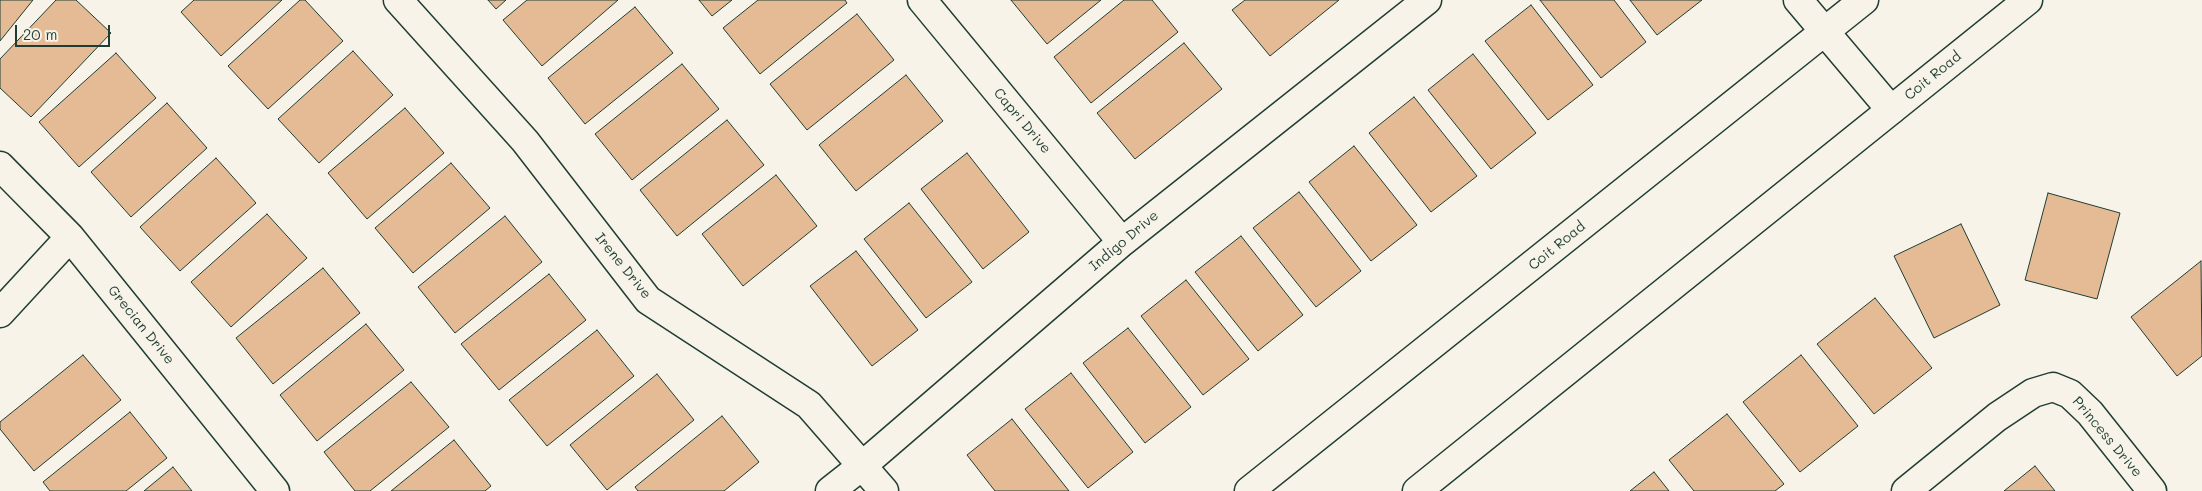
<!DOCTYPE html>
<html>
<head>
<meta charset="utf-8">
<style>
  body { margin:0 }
  #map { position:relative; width:2202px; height:491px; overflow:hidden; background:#f7f3e8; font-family:Mali,sans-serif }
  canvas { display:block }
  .scale { position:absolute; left:15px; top:25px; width:95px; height:22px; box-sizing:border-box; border:2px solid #1f3d34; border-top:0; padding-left:6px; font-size:15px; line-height:18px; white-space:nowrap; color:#1f3d34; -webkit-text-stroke:4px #f7f3e8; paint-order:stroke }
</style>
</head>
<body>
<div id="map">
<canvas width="2202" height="491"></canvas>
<div class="scale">20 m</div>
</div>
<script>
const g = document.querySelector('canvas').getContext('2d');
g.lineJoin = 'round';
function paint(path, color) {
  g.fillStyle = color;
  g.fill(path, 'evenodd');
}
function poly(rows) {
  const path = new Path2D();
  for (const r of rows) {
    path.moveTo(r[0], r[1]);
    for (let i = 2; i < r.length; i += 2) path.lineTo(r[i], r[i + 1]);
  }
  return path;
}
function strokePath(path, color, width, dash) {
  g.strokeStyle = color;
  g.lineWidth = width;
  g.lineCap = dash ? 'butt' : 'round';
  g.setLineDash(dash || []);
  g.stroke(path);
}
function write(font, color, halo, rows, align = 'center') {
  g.font = font + ' Mali,sans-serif';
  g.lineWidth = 5;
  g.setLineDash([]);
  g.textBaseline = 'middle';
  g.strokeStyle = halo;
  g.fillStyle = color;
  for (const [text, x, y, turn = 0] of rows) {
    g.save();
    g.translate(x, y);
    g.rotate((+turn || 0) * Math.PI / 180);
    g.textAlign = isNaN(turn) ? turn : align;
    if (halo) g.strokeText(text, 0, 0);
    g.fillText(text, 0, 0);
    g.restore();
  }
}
const building = poly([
  [0,0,33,0,0,41,0,0],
  [56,0,76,0,111,33,31,117,0,88,0,59,56,0],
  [194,0,282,0,221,56,181,12,194,0],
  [300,0,305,0,343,41,268,109,228,66,300,0],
  [488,0,506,0,496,9,488,0],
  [527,0,618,0,542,66,503,20,527,0],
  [699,0,732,0,712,16,699,0],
  [758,0,845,0,847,3,760,74,723,28,758,0],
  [1011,0,1101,0,1047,44,1011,0],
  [1124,0,1152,0,1178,32,1091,103,1054,57,1124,0],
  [1245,0,1339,0,1270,56,1232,10,1245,0],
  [1540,0,1614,0,1646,42,1601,78,1540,0],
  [1630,0,1702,0,1657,35,1630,0],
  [1531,5,1593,85,1548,120,1485,41,1531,5],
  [635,7,673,53,585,124,548,78,635,7],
  [857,14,894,60,807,130,770,84,857,14],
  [1184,43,1222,89,1135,159,1097,113,1184,43],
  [353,51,393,95,319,163,278,119,353,51],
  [116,53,156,98,79,167,39,122,116,53],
  [1473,54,1536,133,1491,169,1428,90,1473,54],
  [682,64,719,109,632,180,595,134,682,64],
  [906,75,943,121,856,191,819,145,906,75],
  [1414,97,1477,176,1431,212,1369,133,1414,97],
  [167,103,207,148,131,217,91,172,167,103],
  [405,108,444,153,367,219,328,173,405,108],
  [727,120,764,165,677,236,640,190,727,120],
  [1354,146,1417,225,1371,261,1309,182,1354,146],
  [967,153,1029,232,983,269,921,189,967,153],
  [216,158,256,203,180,271,140,227,216,158],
  [451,163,490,208,413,273,375,228,451,163],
  [776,175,817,226,743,286,702,234,776,175],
  [1299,192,1361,271,1316,307,1253,228,1299,192],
  [2048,193,2120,213,2097,299,2025,280,2048,193],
  [909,203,972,282,926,318,864,239,909,203],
  [267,214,307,258,231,327,191,282,267,214],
  [505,216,542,262,455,333,418,287,505,216],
  [1961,224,2000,305,1934,338,1894,256,1961,224],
  [1241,236,1303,315,1258,351,1195,272,1241,236],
  [856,251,918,330,872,366,810,286,856,251],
  [2201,261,2202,356,2177,376,2131,317,2201,261],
  [323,268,360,313,273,384,236,338,323,268],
  [549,274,586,320,499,390,461,344,549,274],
  [1186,280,1249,359,1203,395,1141,316,1186,280],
  [1875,298,1932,368,1874,414,1817,344,1875,298],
  [366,324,404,370,317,441,280,395,366,324],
  [1128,328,1191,407,1145,443,1083,363,1128,328],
  [597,330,634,376,547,446,509,400,597,330],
  [83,355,121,400,34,471,0,429,0,422,83,355],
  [1801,355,1858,426,1800,472,1743,402,1801,355],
  [1071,373,1133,452,1088,488,1025,409,1071,373],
  [657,374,694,420,607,490,570,445,657,374],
  [411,382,449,427,370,491,355,491,324,452,411,382],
  [130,412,167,458,126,491,50,491,43,482,130,412],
  [1727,414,1784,484,1775,491,1694,491,1669,460,1727,414],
  [722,416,759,462,724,491,638,491,635,487,722,416],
  [1012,419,1069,491,995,491,967,455,1012,419],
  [454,440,491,486,485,491,391,491,454,440],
  [2035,466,2055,491,2004,491,2035,466],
  [173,467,192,491,144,491,173,467],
  [1654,472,1669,491,1630,491,1654,472]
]);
const minor = poly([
  [398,0,525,141,648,300,809,405,884,491],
  [922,0,1122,242],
  [0,166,70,237,275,491],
  [0,313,70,237],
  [830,491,863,465,1122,242,1427,0],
  [1906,491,1997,417,2033,393,2053,387,2070,394,2090,413,2152,491]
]);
const tertiary = poly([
  [1798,0,1891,110]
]);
const secondary = poly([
  [1249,491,1864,0],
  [1417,491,2028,0]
]);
const streetNames = [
  ["Coit Road",1933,76,-39],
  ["Capri Drive",1022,121,50],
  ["Indigo Drive",1124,241,-40],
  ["Coit Road",1557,246,-39],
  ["Irene Drive",623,266,51],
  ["Grecian Drive",141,325,51],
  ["Princess Drive",2107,437,50]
];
paint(building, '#e4bb94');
strokePath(building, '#1f3d34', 1);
strokePath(minor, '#1f3d34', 31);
strokePath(tertiary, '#1f3d34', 31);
strokePath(secondary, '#1f3d34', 31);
strokePath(minor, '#f7f3e8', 28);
strokePath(tertiary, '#f7f3e8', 28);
strokePath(secondary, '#f7f3e8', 28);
write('14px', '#1f3d34', '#f7f3e8', streetNames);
</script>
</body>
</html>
